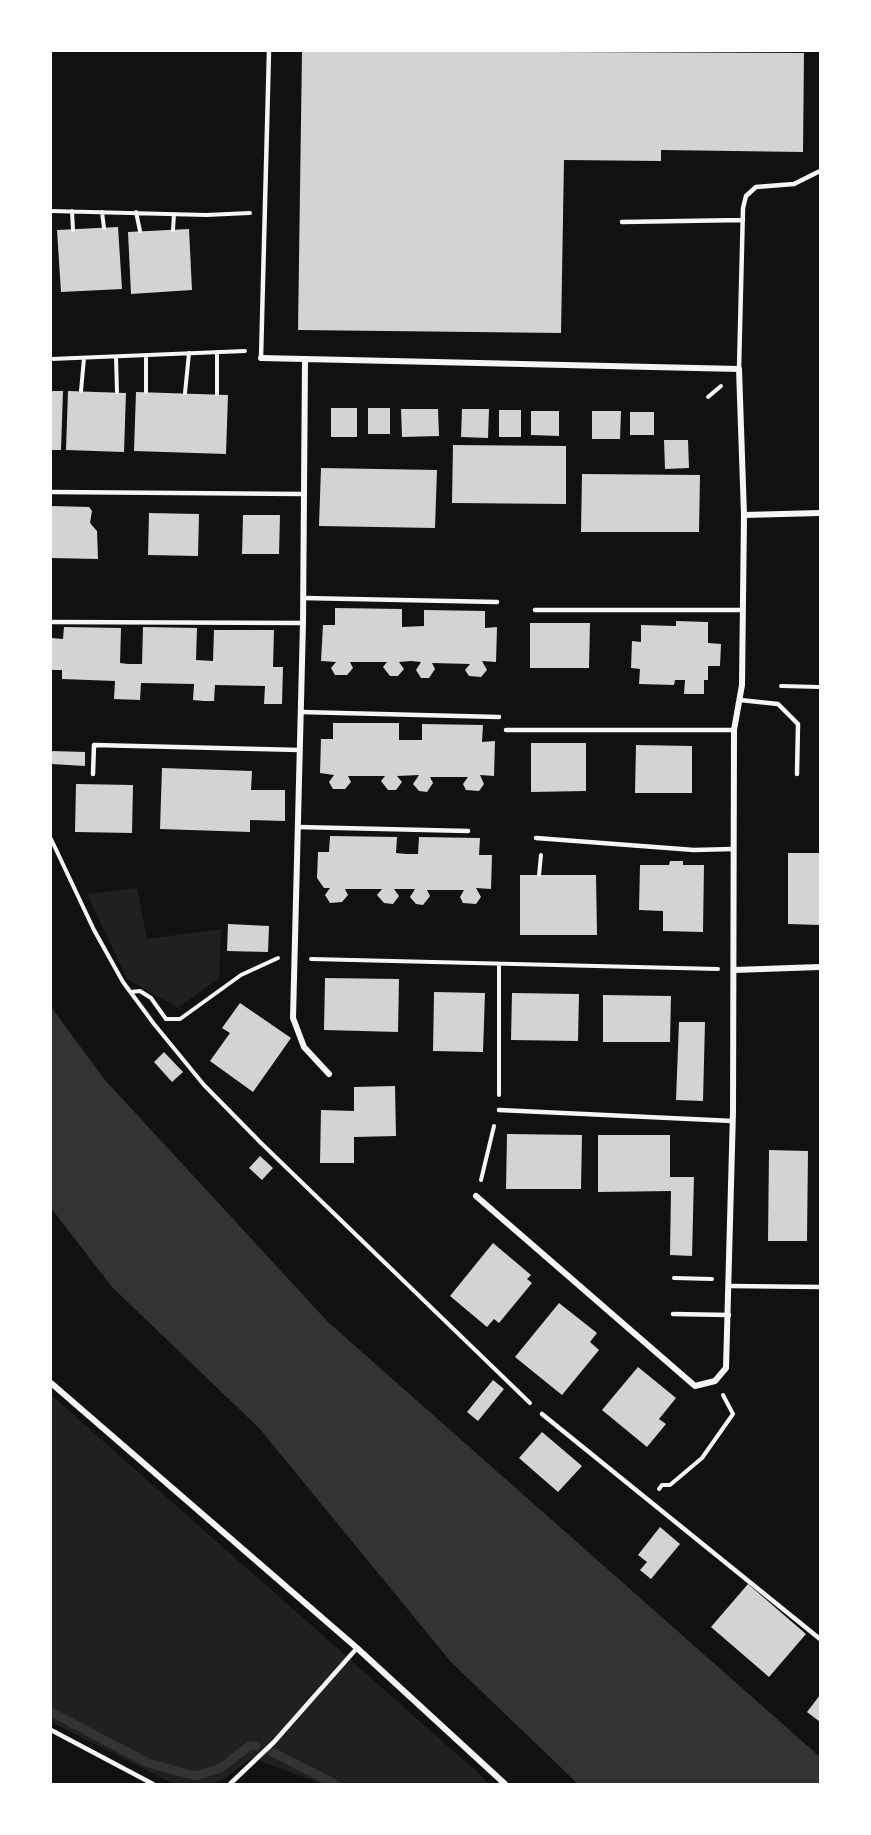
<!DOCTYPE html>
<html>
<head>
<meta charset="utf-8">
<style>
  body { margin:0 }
  #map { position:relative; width:871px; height:1835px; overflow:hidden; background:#111; font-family:"IBM Plex Serif",serif }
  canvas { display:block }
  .frame { position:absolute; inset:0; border:52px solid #fff; pointer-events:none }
</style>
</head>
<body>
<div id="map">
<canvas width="871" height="1835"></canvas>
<div class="frame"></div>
</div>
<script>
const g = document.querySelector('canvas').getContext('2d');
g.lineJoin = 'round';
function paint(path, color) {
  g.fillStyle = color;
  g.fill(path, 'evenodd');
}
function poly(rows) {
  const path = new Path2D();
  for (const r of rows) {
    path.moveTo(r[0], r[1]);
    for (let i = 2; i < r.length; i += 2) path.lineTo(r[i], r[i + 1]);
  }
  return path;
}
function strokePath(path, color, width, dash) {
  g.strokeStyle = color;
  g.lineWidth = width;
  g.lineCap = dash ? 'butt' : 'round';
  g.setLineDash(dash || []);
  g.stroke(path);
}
const green = poly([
  [137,888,147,939,221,929,219,978,178,1008,127,979,87,894],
  [51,1395,476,1771,489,1784,322,1784,252,1758,224,1779,211,1784,174,1784,51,1722]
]);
const water = poly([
  [51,1007,105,1080,328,1322,820,1757,820,1784,578,1784,451,1662,259,1428,112,1287,51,1208]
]);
const stream = poly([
  [51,1712,148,1763,195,1776,221,1768,249,1746,256,1746],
  [272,1752,335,1784]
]);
const building = poly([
  [302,51,804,53,803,152,661,150,661,161,564,160,561,333,298,330],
  [118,227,122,289,61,292,57,230],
  [189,229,192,290,131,294,128,232],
  [51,391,63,391,61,450,51,450],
  [68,391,126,393,124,452,66,450],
  [136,392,228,395,226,454,134,451],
  [331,408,357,408,357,437,331,437],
  [368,408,390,408,390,434,368,434],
  [401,409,438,409,439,436,402,437],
  [462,409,489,409,488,438,461,437],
  [499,410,521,410,521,437,499,437],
  [531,411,559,411,559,436,531,435],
  [592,411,621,411,620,439,592,439],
  [630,412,654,412,654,435,630,435],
  [664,440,688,440,689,468,665,469],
  [453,445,566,446,566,504,452,503],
  [321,468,437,470,435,528,319,526],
  [582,474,700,475,699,532,581,532],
  [51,506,89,507,92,511,90,523,97,531,98,559,51,558],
  [149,513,199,514,198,556,148,555],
  [243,515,280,515,279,554,242,554],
  [335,608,402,609,402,627,424,626,424,610,485,611,485,628,497,627,496,662,482,661,487,670,481,677,469,676,465,670,470,664,432,663,435,669,429,678,421,678,416,670,421,662,411,661,399,662,404,669,398,676,390,676,383,667,387,662,350,662,353,668,347,675,335,675,331,668,336,662,321,661,323,625,335,625],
  [676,621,708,622,708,643,721,644,720,666,708,666,708,680,704,680,704,694,684,694,685,680,675,680,674,685,639,684,640,669,631,668,632,641,641,642,641,625,676,626],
  [530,623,590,623,589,668,530,668],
  [64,627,121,628,120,663,128,664,142,664,143,627,197,628,196,660,213,661,214,630,274,630,273,667,283,667,282,704,264,704,265,686,215,685,214,701,204,701,193,700,194,684,141,683,140,700,114,699,115,681,62,679,62,670,51,670,51,638,63,639],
  [333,723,399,723,399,740,422,740,422,724,483,725,482,742,495,741,494,776,480,775,484,784,479,791,466,790,463,784,468,777,430,777,433,783,427,792,419,791,413,784,419,775,397,776,402,782,396,790,388,790,381,781,385,776,348,776,351,782,345,789,333,789,329,782,334,775,320,773,321,739,333,739],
  [531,743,586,743,586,791,531,792],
  [636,745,692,746,692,793,635,793],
  [51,751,85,752,85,766,51,764],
  [162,768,252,771,251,790,285,790,285,821,250,820,250,832,160,829],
  [76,784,133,785,132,833,75,832],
  [330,836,397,837,396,853,406,854,418,854,419,837,480,838,479,855,492,855,491,889,476,888,481,897,476,904,463,903,460,897,464,890,427,890,430,896,423,905,416,904,410,897,415,889,394,889,399,896,393,904,384,903,377,895,382,889,345,889,348,895,342,902,330,903,325,895,330,888,324,888,317,878,318,852,329,852],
  [788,853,820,853,820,925,788,924],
  [670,861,683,861,683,865,704,865,703,932,663,931,663,911,639,910,640,865,669,865],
  [520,875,596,875,597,935,520,935],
  [228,924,269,926,268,952,227,951],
  [325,978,399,979,398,1032,324,1030],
  [434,992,485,993,483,1052,433,1051],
  [512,993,579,994,578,1041,511,1040],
  [603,995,671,996,670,1042,603,1042],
  [240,1003,291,1038,253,1092,210,1061,230,1033,222,1028],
  [679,1022,705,1022,703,1101,676,1100],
  [164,1052,183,1072,172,1082,154,1062],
  [395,1086,396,1136,354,1137,354,1163,320,1163,321,1110,354,1111,354,1087],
  [507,1134,582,1135,581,1189,506,1189],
  [598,1135,670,1135,670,1177,694,1177,692,1256,670,1255,671,1191,598,1192],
  [769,1150,808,1151,807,1241,768,1241],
  [260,1156,273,1168,262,1180,249,1168],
  [493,1243,531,1275,527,1279,532,1283,499,1323,494,1319,487,1327,450,1296],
  [559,1303,597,1333,590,1342,599,1350,562,1395,515,1357],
  [638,1367,676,1398,659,1419,666,1424,647,1447,602,1410],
  [493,1380,504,1389,478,1421,467,1412],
  [542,1432,582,1466,558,1492,519,1458],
  [660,1527,680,1544,651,1579,640,1570,647,1562,638,1555],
  [748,1584,806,1634,769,1677,711,1627],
  [820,1695,820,1722,807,1712]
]);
const path = poly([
  [51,211,206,215,250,213],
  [72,211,73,230],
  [102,212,104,228],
  [136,212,140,231],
  [173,230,174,214],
  [146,355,146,392],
  [116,357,117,392],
  [51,359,245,351],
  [81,391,84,358],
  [185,393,189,353],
  [217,394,217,352],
  [708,397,721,386],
  [781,686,820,687],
  [51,839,94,930,123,982,154,1024,204,1085,261,1143,530,1403],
  [539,875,541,855],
  [311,959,718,969],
  [131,992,140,991,151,998,166,1019,180,1019,241,975,278,958],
  [499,1095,499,964],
  [481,1180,494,1126],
  [674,1278,712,1279],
  [659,1489,662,1485,670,1485,702,1458,733,1414,723,1395]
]);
const service = poly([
  [622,222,743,220],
  [261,358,269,51],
  [739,369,743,208,746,196,756,187,794,184,820,171],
  [51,492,303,494],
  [303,598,497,602],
  [535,610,741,610],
  [51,622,303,623],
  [740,700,778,704,798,724,797,774],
  [301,712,499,717],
  [506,730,734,730],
  [93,774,94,745,300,750],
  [298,827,468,831],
  [536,838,694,850,733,849],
  [499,1110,733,1121],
  [730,1286,820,1287],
  [673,1314,729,1315],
  [542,1414,820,1639],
  [51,1730,153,1784],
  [230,1784,274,1742,357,1648]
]);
const minor = poly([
  [261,358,739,369,744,515,742,685,734,730,733,1112,726,1368,715,1381,695,1386,476,1196],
  [305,360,303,623,293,1018,304,1047,329,1074],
  [744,515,820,513],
  [734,970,820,967],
  [51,1383,357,1648,505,1784]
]);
paint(green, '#202020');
paint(water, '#333');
strokePath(stream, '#333', 9);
paint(building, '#d3d3d3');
strokePath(path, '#f5f5f5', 4);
strokePath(service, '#f5f5f5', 4.5);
strokePath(minor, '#f5f5f5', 6);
</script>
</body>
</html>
